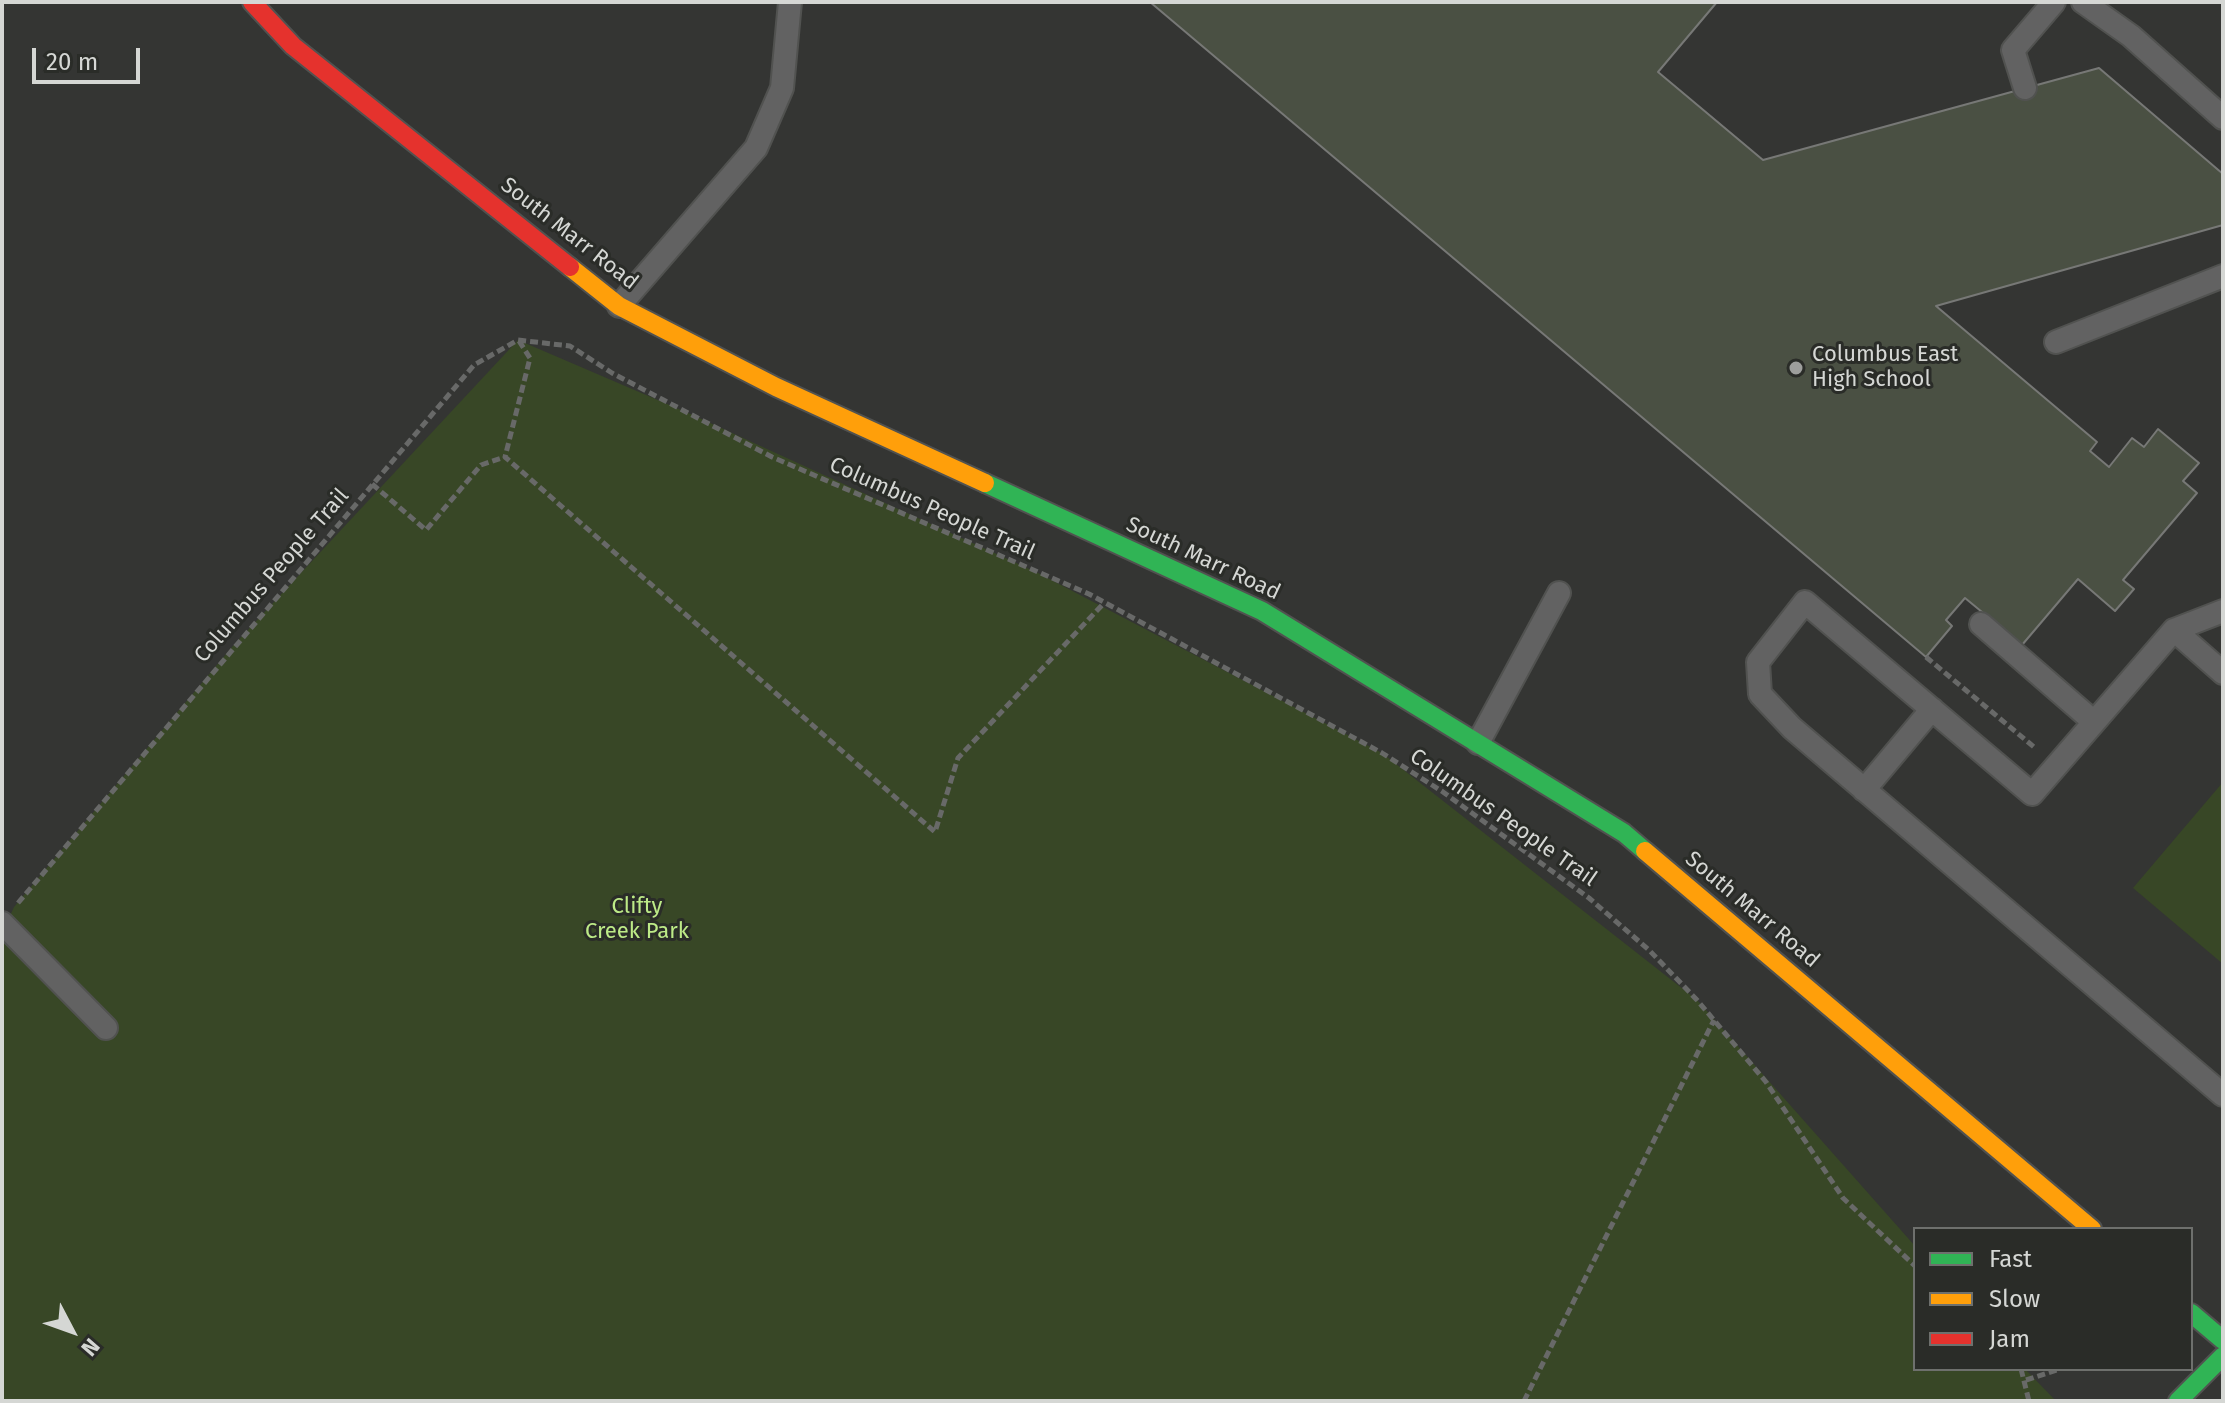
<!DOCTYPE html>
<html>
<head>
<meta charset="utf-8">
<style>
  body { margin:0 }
  #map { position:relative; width:2225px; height:1403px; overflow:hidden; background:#343533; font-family:"Fira Sans",sans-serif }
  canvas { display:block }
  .frame { position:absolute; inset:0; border:4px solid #d5d7d4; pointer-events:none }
  .legend { position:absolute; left:1913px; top:1227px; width:280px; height:144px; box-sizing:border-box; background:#2a2c28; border:2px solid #6e706d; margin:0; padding:10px 14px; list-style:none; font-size:24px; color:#d5d7d4 }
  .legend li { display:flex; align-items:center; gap:16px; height:40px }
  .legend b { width:40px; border:2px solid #6e706d }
  .north { position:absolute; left:32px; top:1291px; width:80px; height:80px; -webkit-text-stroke:6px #2a2c28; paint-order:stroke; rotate:131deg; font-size:22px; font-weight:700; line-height:32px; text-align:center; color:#d5d7d4 }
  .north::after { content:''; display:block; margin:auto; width:28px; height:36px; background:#d5d7d4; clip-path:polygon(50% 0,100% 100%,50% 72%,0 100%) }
  .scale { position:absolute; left:32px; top:48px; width:108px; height:36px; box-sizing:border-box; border:4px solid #d5d7d4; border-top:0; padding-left:10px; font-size:24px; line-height:28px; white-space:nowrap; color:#d5d7d4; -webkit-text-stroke:6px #2a2c28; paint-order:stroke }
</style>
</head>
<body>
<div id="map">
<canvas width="2225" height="1403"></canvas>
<div class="frame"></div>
<ul class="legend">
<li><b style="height:10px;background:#30b455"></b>Fast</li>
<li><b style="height:10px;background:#ff9f0a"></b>Slow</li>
<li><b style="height:10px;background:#e5322d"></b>Jam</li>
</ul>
<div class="north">N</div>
<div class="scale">20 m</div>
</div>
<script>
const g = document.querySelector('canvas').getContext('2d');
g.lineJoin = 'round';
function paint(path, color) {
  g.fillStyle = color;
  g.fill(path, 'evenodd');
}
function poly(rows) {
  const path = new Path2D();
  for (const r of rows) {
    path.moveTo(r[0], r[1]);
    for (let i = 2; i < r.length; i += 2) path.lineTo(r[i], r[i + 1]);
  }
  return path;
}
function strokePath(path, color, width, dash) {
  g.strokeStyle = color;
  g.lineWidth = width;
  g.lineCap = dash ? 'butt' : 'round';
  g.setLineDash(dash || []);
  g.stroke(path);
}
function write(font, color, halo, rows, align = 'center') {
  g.font = font + ' "Fira Sans",sans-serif';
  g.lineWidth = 6;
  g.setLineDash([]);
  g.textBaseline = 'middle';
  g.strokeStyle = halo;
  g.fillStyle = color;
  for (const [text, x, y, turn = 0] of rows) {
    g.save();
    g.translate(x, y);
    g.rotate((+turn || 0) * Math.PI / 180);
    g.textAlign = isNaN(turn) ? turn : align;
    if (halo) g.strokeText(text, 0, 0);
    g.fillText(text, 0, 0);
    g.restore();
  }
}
const green = poly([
  [518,340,695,416,1038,573,1382,753,1697,1000,1915,1246,1915,1369,2025,1369,2056,1401,2,1401,2,933,14,907,232,647],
  [2223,782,2223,964,2133,888]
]);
const building = poly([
  [1150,2,1717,2,1658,72,1763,160,2099,68,2223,174,2223,225,1936,306,2097,442,2090,451,2109,467,2132,438,2144,447,2158,429,2199,463,2183,481,2197,493,2123,580,2134,589,2115,611,2078,579,2022,645,1965,598,1946,620,1952,626,1926,657,1150,2]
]);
const path = poly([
  [519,341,530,358,505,457,935,832,958,758,1104,603],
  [372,484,426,530,481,465,505,457],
  [1926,657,2034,747],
  [18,903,474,365,518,340,570,346,612,373,772,457,1089,594,1382,753,1443,792,1589,898,1649,950,1697,1000,1766,1082,1843,1198,1915,1266],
  [2021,1369,2029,1401],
  [2026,1380,2060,1369],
  [1524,1401,1714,1020]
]);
const lane = poly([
  [2083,2,2131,36,2223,118],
  [2025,88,2013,50,2054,2],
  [619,306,756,148,782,88,790,2],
  [2056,342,2223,276],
  [2223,611,2174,630,2032,794,1805,602,1758,662,1760,694,1792,728,2223,1095],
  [1981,624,2094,722],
  [2174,630,2223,673],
  [1478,743,1559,593],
  [1864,790,1932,709],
  [2,923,106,1028]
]);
const fast = poly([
  [985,483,1262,611,1624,833,1645,851],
  [2191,1313,2223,1340],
  [2178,1401,2223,1356]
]);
const slow = poly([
  [570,267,619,306,776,387,985,483],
  [1645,851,2092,1229]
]);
const jam = poly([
  [252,2,293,46,570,267]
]);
const markers = [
  [1796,368,8,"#9d9e9c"]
];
const streetNames = [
  ["South Marr Road",569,234,38],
  ["Columbus People Trail",932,509,24],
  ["South Marr Road",1203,559,25],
  ["Columbus People Trail",272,576,-49],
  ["Columbus People Trail",1503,818,35],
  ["South Marr Road",1752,910,40]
];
const poiNames = [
  ["Columbus East",1812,355],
  ["High School",1812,380]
];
const parkNames = [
  ["Clifty",637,907],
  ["Creek Park",637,932]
];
paint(green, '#384726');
paint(building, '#4a5043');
strokePath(building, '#777876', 2);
strokePath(lane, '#515250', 26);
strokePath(fast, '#515250', 22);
strokePath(slow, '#515250', 22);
strokePath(jam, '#515250', 22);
strokePath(path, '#686968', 5, [8, 4]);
strokePath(lane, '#626262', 22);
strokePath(fast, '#30b455', 18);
strokePath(slow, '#ff9f0a', 18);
strokePath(jam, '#e5322d', 18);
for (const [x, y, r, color] of markers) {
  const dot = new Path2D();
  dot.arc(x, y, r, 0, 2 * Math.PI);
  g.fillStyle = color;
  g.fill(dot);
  strokePath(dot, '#2a2c28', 3);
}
write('22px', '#d5d7d4', '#2a2c28', streetNames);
write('22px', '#d5d7d4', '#2a2c28', poiNames, 'left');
write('22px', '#bdea87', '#2a2c28', parkNames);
</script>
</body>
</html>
